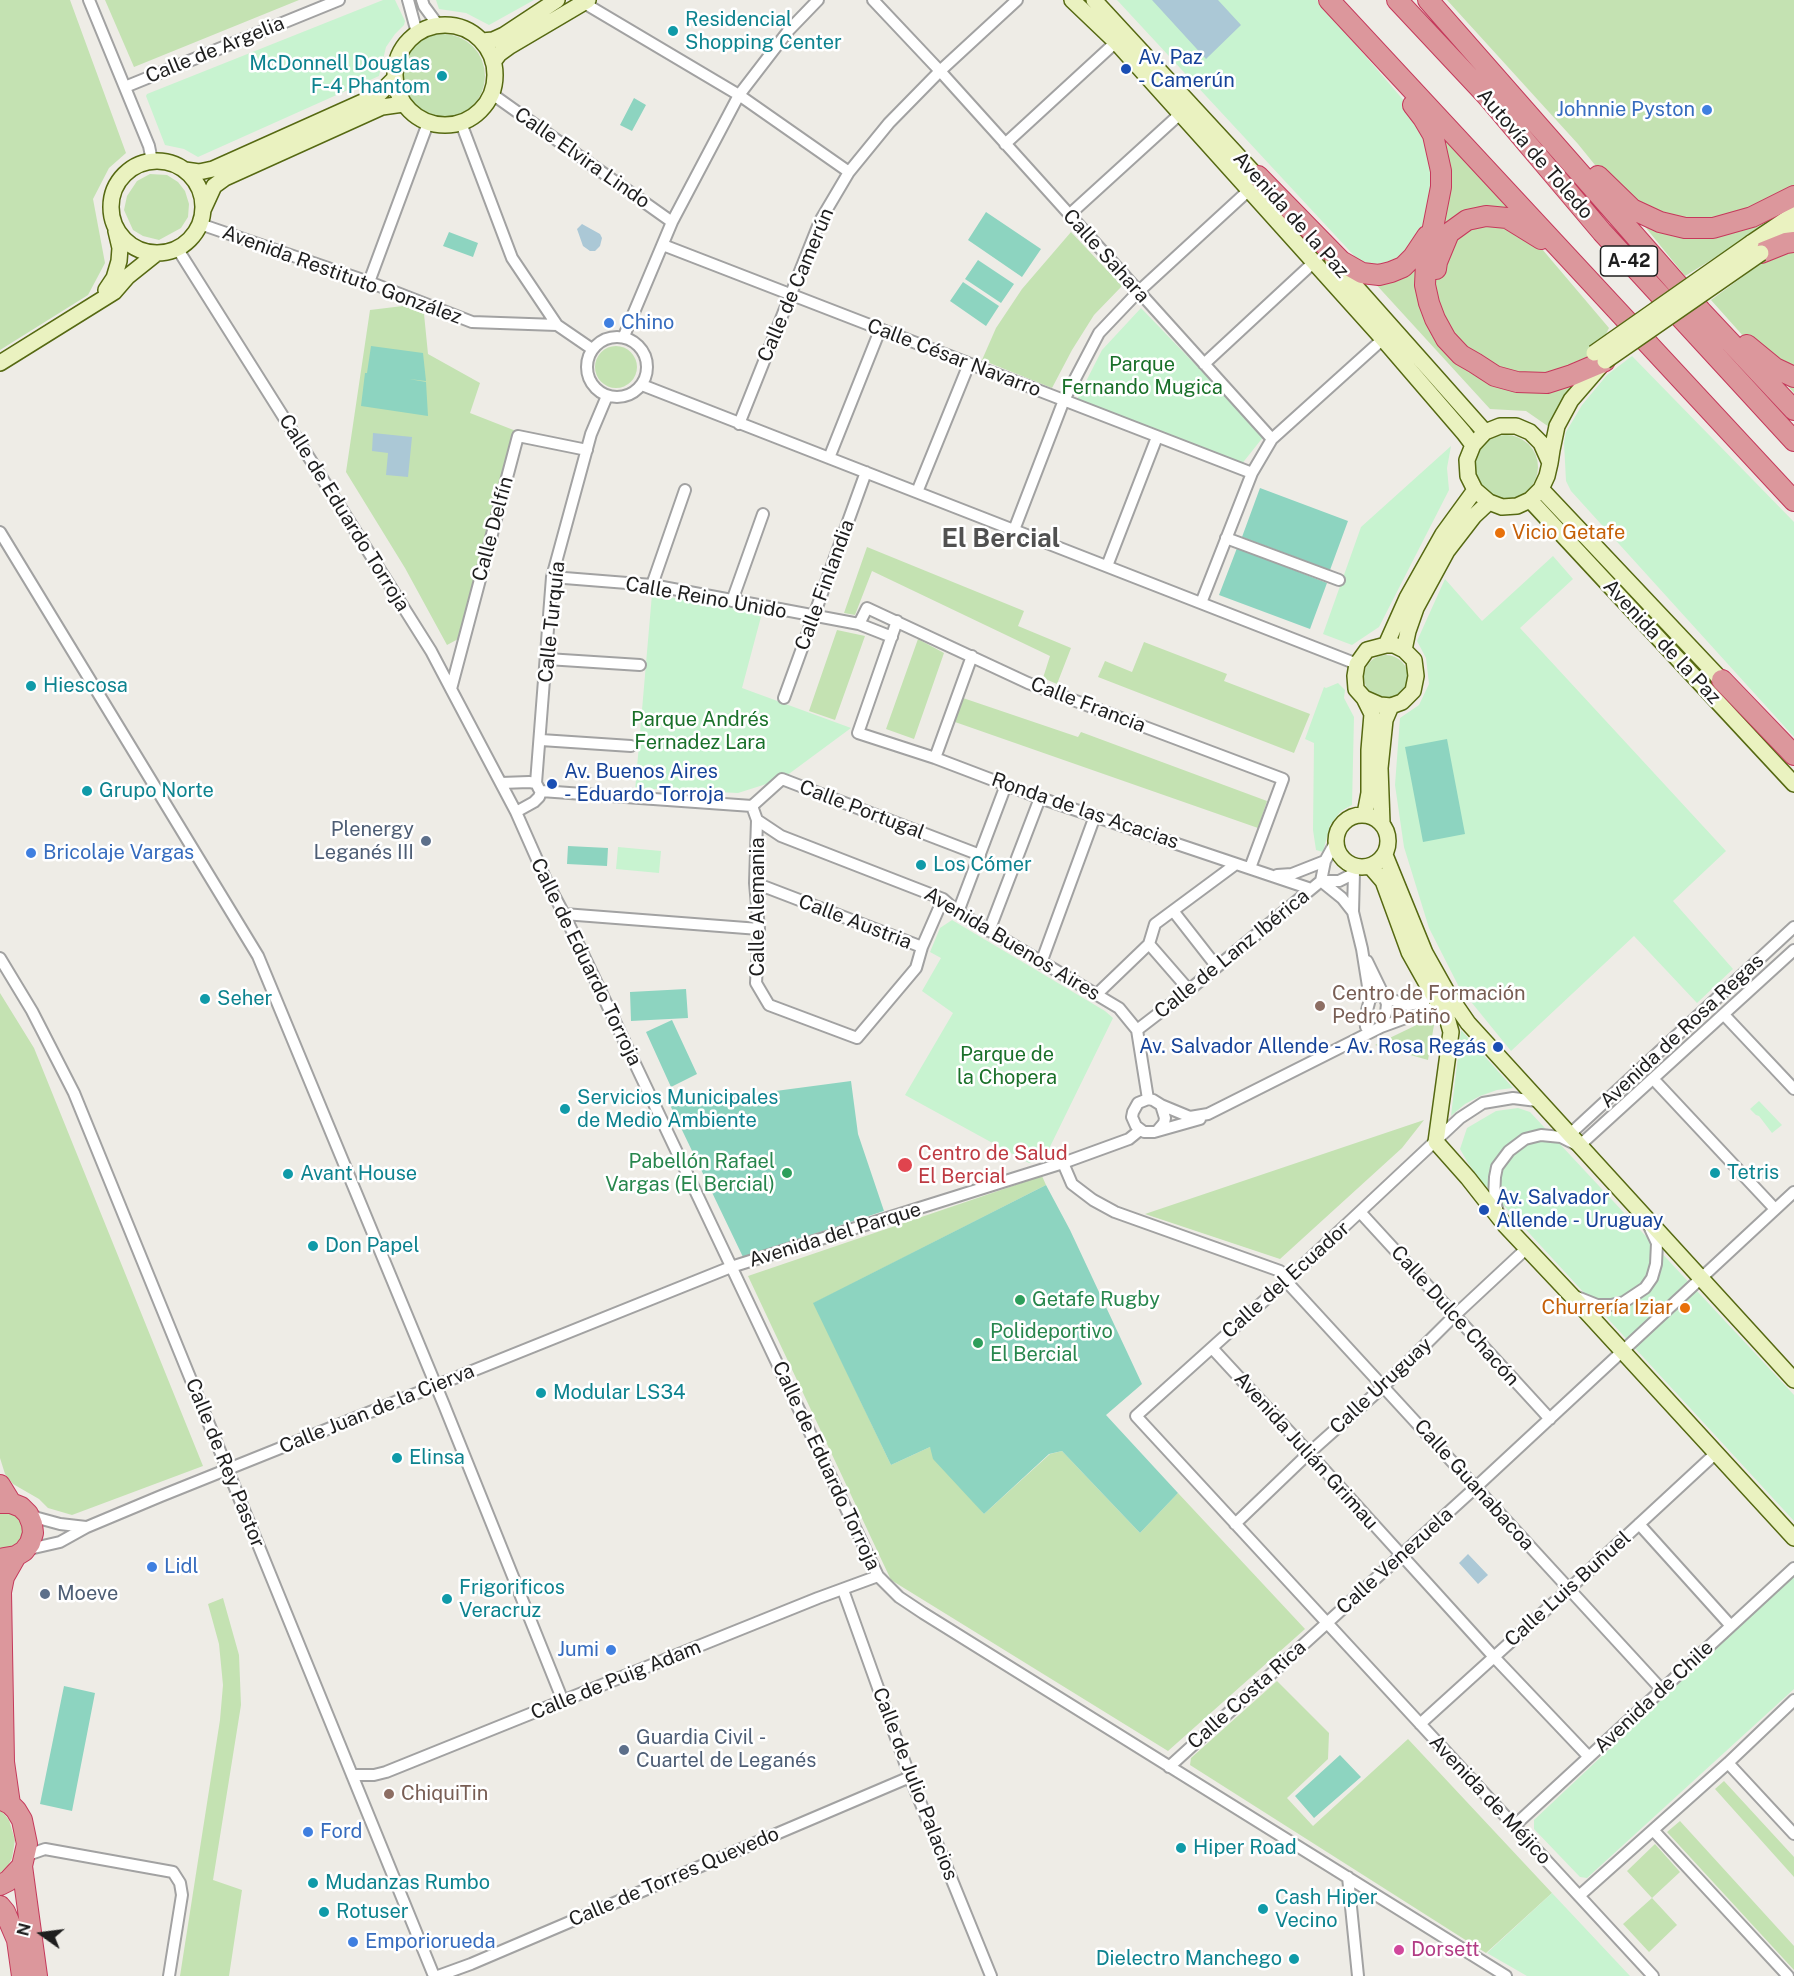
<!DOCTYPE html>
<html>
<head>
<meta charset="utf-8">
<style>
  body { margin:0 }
  #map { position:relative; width:1794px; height:1976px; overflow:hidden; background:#eeece6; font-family:"Public Sans",sans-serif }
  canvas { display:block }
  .north { position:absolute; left:12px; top:1904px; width:60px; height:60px; -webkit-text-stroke:4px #fff; paint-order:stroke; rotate:284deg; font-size:16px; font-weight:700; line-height:24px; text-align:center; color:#1e1e1e }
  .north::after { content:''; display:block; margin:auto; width:21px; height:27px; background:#1e1e1e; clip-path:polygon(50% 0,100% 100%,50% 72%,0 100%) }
</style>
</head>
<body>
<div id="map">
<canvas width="1794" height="1976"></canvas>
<div class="north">N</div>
</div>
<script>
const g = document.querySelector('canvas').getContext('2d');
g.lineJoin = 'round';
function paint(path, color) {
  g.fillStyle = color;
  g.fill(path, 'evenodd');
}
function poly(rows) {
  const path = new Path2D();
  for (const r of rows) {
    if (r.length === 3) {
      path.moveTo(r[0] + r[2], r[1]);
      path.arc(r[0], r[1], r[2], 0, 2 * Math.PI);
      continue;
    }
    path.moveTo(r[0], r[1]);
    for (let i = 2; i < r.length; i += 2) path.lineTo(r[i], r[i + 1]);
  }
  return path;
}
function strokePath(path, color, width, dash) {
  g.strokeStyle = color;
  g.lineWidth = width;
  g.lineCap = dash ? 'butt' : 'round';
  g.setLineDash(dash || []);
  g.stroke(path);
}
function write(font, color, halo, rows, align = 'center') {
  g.font = font + ' "Public Sans",sans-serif';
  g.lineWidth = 5;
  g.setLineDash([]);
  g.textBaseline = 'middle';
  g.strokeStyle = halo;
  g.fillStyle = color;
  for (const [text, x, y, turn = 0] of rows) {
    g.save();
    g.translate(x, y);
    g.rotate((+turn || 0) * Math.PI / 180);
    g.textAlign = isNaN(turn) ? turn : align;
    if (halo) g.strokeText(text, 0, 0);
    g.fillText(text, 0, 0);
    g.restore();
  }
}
const grass = poly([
  [0,0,70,0,126,153,109,168,93,199,105,263,88,295,0,350],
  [105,0,299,0,134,67],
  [1447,0,1794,0,1794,205,1768,225,1685,276,1578,144],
  [443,76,42],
  [1436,124,1609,328,1584,378,1552,429,1526,411,1490,409,1372,280,1397,276],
  [150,174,167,175,178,182,185,191,189,204,188,217,181,228,159,240,143,236,133,230,124,210,127,196,137,181],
  [1071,232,1122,286,1094,315,1072,350,1052,388,982,360,996,328,1022,289],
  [1794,239,1794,393,1711,300],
  [403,306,424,314,428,354,480,383,470,413,516,431,460,638,447,645,405,568,346,472,370,310],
  [616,367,21],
  [1506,467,32],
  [867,547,1024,611,1018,626,1071,648,1057,684,1043,678,1050,656,872,571,855,615,844,613],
  [837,630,865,636,835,720,809,711],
  [918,639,944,653,914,739,886,729],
  [1144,642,1227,674,1224,681,1310,714,1294,753,1098,677,1105,661,1132,672],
  [1386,677,22],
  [963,698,1078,737,1081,732,1267,801,1258,828,955,722],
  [0,993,34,1048,203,1466,72,1515,48,1508,39,1499,13,1484,5,1474,0,1458],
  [1427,1020,1434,1025,1428,1060,1375,1045],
  [1424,1120,1402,1148,1280,1259,1145,1214],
  [1042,1176,1046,1185,814,1303,891,1465,930,1447,984,1514,1050,1454,1062,1451,1140,1533,1178,1493,1305,1629,1168,1751,891,1580,748,1276],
  [0,1509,14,1511,25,1525,23,1538,13,1547,0,1548],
  [223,1598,239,1655,241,1705,213,1880,242,1890,229,1976,180,1976,220,1720,223,1685,219,1644,208,1604],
  [1277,1681,1329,1733,1328,1759,1287,1798,1313,1826,1408,1739,1552,1893,1486,1953,1190,1765,1191,1758],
  [1724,1781,1794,1857,1794,1877,1715,1789],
  [0,1809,9,1820,15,1840,12,1858,8,1866,0,1873],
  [1680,1821,1794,1946,1794,1970,1667,1832],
  [1655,1844,1680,1872,1652,1898,1677,1925,1649,1952,1623,1924,1652,1898,1627,1871]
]);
const park = poly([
  [383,0,395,0,405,21,404,25,395,34,386,47,379,76,198,157,184,149,165,145,146,96,147,94],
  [436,0,534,0,489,25,466,13,439,9],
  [1117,0,1317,0,1406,103,1423,127,1431,155,1435,195,1427,222,1408,253,1380,266,1359,261],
  [1141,308,1264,436,1241,465,1076,401,1102,350],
  [1632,356,1794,522,1794,737,1571,491,1566,481,1564,443,1566,432,1582,405,1607,375],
  [1451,446,1447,468,1449,490,1379,627,1352,645,1323,634,1361,527],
  [1553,556,1573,579,1520,628,1726,851,1673,901,1733,969,1697,1003,1634,936,1511,1051,1459,987,1429,928,1404,847,1395,785,1400,718,1419,705,1429,684,1426,658,1417,641,1445,579,1482,621],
  [652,594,762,613,742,688,851,728,782,779,738,793,655,789,635,791],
  [1338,683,1345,690,1344,698,1354,717,1352,805,1341,811,1330,825,1323,852,1316,850,1313,830,1314,743,1305,739,1324,687,1326,688],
  [618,847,661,851,659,873,616,869],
  [952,920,1105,1011,1113,1018,1044,1159,1029,1163,905,1095,953,1013,922,991,941,958,930,952,940,928],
  [1461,1030,1513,1088,1497,1090,1480,1096,1465,1104,1451,1116],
  [1759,1101,1782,1125,1772,1133,1759,1116,1756,1115,1750,1109],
  [1518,1108,1530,1112,1794,1395,1794,1521,1483,1183,1468,1163,1460,1149,1467,1128,1496,1111],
  [1794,1575,1794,1689,1587,1878,1580,1877,1534,1829,1534,1820],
  [1552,1893,1630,1976,1527,1976,1487,1953]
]);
const pitch = poly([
  [634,98,646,105,632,131,620,125],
  [986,212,1041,249,1022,277,968,240],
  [449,232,478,243,473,257,443,246],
  [978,260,1014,284,1001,303,965,279],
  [963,282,999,306,986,326,950,301],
  [371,346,423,353,426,381,409,379,426,382,428,416,361,406,365,373,367,373],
  [1260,488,1348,521,1330,570,1242,537],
  [1237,548,1327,583,1310,629,1219,595],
  [1447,739,1465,834,1423,842,1405,747],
  [568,846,608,848,607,866,567,864],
  [686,989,688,1018,631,1021,630,992],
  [672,1020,697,1074,671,1087,646,1032],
  [851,1081,858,1134,884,1211,743,1257,670,1105],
  [1046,1185,1070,1230,1142,1384,1106,1415,1178,1493,1140,1533,1062,1451,1049,1454,984,1514,933,1459,930,1447,891,1465,813,1303],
  [64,1686,95,1693,72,1811,40,1804],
  [1340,1755,1361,1777,1314,1818,1295,1796]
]);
const water = poly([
  [1152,0,1218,0,1241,25,1206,59],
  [582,224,600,234,602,238,600,246,595,251,590,251,583,246,577,229],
  [373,433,412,437,408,477,386,475,388,453,372,451],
  [1468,1554,1488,1575,1478,1584,1459,1563]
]);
const street = poly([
  [89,0,149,146,152,161],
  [408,0,417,33],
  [422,0,424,6,438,25],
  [873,0,940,71,1272,439],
  [584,3,739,95,849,172],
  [125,87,339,0],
  [492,94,672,222],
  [461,123,512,258,557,325,592,349],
  [1005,144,1116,42],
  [1069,215,1180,114],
  [200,224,369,282,472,322,557,325],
  [663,245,1252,473],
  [177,248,431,651,451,689,516,812,547,882,564,914,878,1576,899,1597,923,1613,1506,1976],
  [369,282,428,123],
  [624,336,672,222,739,95,789,30,818,0],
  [617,367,30],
  [1204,364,1313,263],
  [642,385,1357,664],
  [739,424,820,221,849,172,889,123,940,71,1017,0],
  [829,458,880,330],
  [917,492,969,364],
  [1014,530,1064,400,1099,333,1138,292,1248,191],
  [0,532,258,956,444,1405,563,1701],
  [1226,538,1339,580],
  [1107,566,1157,437],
  [552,577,652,585,859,624,892,637],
  [652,585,685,490],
  [732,601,763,514],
  [1201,603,1252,473,1272,439,1383,339],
  [897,621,858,733,935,758,1040,798,1311,889],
  [859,624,867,608,1028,683,1283,779,1250,868],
  [547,659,640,665],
  [451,689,518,436,587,450],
  [784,698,866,472],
  [541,740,631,746],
  [935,758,972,656],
  [501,783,529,782,536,783,539,789],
  [536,783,552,577,591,434,607,396],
  [541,791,752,806,757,820,781,836,943,899,958,912,1119,1008,1137,1030,1148,1099],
  [752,806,782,779,980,855],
  [516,812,534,802,539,797,541,791],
  [757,820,755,883,759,929,756,983,769,1005,857,1038,916,968,922,947,943,899],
  [1354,872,1353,912,1362,949,1370,999],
  [1277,875,1292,874,1325,861],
  [1321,881,1342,898,1353,912],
  [1321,881,1325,861,1336,841],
  [755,883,922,947],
  [958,912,1006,785],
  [1174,912,1217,967],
  [564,914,759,929],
  [989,931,1040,798],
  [1149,944,1189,990],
  [0,958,32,1011,74,1093,434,1976],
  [1367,961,1384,996],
  [1041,963,1095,816],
  [1097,994,1149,944,1155,924,1236,864],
  [1386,998,1408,1005,1424,1002,1432,993],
  [1727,1018,1794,1089],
  [1137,1030,1189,990,1321,881,1339,881,1351,875,1358,867],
  [1373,1031,1366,1027,1365,1018,1370,999,1376,995,1384,996,1387,1004,1386,1013,1381,1027],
  [1657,1083,1775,1209],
  [1537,1101,1513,1098,1483,1103,1460,1118,1286,1281,1136,1416,1653,1976],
  [1161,1105,1190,1117,1208,1114,1381,1027,1433,1008,1445,1013],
  [1158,1130,1164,1123,1165,1118,1161,1105,1153,1100,1148,1099,1138,1103,1133,1112,1132,1117,1136,1126,1144,1132,1154,1132,1200,1119],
  [1569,1135,1794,927],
  [1063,1163,1072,1184,1093,1200,1115,1212,1280,1271,1286,1281,1662,1690],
  [1360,1212,1550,1419],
  [1498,1212,1494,1198,1495,1177,1497,1167,1509,1151,1525,1139,1541,1135,1561,1137,1579,1146,1794,950],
  [1577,1297,1597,1305,1611,1305,1624,1302,1645,1288,1652,1278,1656,1264,1657,1243,1649,1226],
  [1212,1348,1309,1453,1494,1657,1589,1757],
  [29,1513,38,1518,60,1524,86,1527],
  [1235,1524,1309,1453,1384,1386,1454,1316,1527,1248],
  [1639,1524,1731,1626],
  [25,1550,60,1542,87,1527,161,1496,731,1267,1063,1163,1129,1139,1140,1130],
  [843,1590,910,1777,991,1976],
  [1420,1724,1569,1589,1716,1453],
  [1728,1763,1794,1834],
  [1169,1767,1475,1488,1794,1192],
  [352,1775,374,1775,386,1772,818,1598,878,1576],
  [1514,1826,1794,1568],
  [1653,1830,1788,1976],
  [25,1856,45,1849,173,1872,180,1883,182,1895,169,1976],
  [1348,1877,1358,1976],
  [1579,1896,1728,1763,1794,1700],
  [438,1976,471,1964,910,1777]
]);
const secondary = poly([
  [1072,0,1116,42,1383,339,1464,433,1473,445],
  [1094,0,1265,185],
  [445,75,50],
  [482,41,493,40,504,35,557,0],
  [493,62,499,54,510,46,588,0],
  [157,207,46],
  [185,170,199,172,213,169,378,95,394,79],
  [203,210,214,186,225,178,382,107,403,104],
  [1751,243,1794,214],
  [1773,244,1794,229],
  [1333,261,1485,432],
  [106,290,114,278,119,261,120,248,116,231],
  [0,363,114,292,127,277,157,253],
  [1550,463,1541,443,1530,432,1516,426,1500,426,1485,432,1473,445,1467,460,1468,476,1475,490,1489,502,1502,507,1517,506,1530,500,1541,489,1547,476,1550,463,1552,450,1557,426,1571,400,1603,363],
  [1541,489,1728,687],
  [1530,500,1794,784],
  [1386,645,1394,645,1404,650,1414,660,1416,676,1413,691,1402,702,1391,706,1380,705,1364,698,1356,689,1355,676,1357,664,1367,650,1386,645],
  [1386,645,1407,598,1443,534,1475,490],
  [1404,650,1408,631,1416,608,1447,551,1474,516,1489,502],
  [1364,698,1372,714,1369,750,1369,793,1365,814],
  [1362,841,26],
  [1382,823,1380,768,1385,720,1391,706],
  [1385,855,1425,953,1448,994,1468,1023,1794,1380],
  [1370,866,1383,881,1409,952,1432,993,1446,1014,1451,1032,1436,1142,1468,1178,1505,1225,1571,1295,1794,1538]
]);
const highway = poly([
  [1329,0,1794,501],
  [1397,0,1486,95,1602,232,1794,441],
  [1428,0,1701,311,1794,410],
  [1413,105,1423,118,1433,135,1441,171,1441,187,1426,263,1425,285,1429,303,1435,319,1446,339,1461,355,1475,363,1495,376,1517,382,1547,383,1572,375,1605,361],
  [1258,176,1341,261,1362,273,1379,275,1391,272,1403,267,1413,257,1427,236],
  [1598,176,1632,209,1660,222,1685,228,1713,228,1752,217,1794,196],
  [1761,253,1786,243,1794,242],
  [1436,269,1437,262,1449,233,1467,220,1486,216,1507,218,1541,239],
  [1747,345,1775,368,1794,377],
  [1722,680,1794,755],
  [0,1485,11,1503],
  [0,1503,11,1503,21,1507,28,1514,32,1524,33,1533,30,1543,24,1551,16,1556,4,1558],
  [0,1799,10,1804,16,1810,22,1820,27,1844,22,1866,8,1881,0,1885],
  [10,1804,4,1762,1,1592,4,1577,16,1556],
  [22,1866,37,1976],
  [0,1906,5,1912,17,1940,22,1976]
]);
const secondaryBridge = poly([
  [1594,353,1751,243],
  [1605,361,1761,253]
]);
const markers = [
  [673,31,6,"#0f9aa8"],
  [1126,69,6,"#1a4fb4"],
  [442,76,6,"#0f9aa8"],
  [1707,110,6,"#3f7fe0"],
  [609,323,6,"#3f7fe0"],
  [1500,533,6,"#e8710a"],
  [31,686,6,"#0f9aa8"],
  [552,784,6,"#1a4fb4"],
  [87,791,6,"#0f9aa8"],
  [426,841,6,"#5c6f8a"],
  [31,853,6,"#3f7fe0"],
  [921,865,6,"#0f9aa8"],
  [205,999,6,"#0f9aa8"],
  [1320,1006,6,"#8d6e63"],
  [1498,1047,6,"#1a4fb4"],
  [565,1109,6,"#0f9aa8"],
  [905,1165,8,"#e0444e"],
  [787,1173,6,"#2e9e5b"],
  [1715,1173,6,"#0f9aa8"],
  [288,1174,6,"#0f9aa8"],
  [1484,1210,6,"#1a4fb4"],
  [313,1246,6,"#0f9aa8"],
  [1020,1300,6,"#2e9e5b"],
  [1685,1308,6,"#e8710a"],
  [978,1343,6,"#2e9e5b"],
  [541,1393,6,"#0f9aa8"],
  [397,1458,6,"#0f9aa8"],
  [152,1567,6,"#3f7fe0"],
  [45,1594,6,"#5c6f8a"],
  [447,1599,6,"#0f9aa8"],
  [611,1650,6,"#3f7fe0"],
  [624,1750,6,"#5c6f8a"],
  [389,1794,6,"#8d6e63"],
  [308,1832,6,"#3f7fe0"],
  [1181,1848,6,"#0f9aa8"],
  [313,1883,6,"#0f9aa8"],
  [1263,1909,6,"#0f9aa8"],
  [324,1912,6,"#0f9aa8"],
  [353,1942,6,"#3f7fe0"],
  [1399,1950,6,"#d1479c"],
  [1294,1959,6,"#0f9aa8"]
];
const shields = [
  [1629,261,57]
];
const shieldNames = [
  ["A-42",1629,261]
];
const cultureNames = [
  ["Residencial",685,20],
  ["Shopping Center",685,43],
  ["McDonnell Douglas",430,64,"right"],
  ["F-4 Phantom",430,87,"right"],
  ["Hiescosa",43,686],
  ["Grupo Norte",99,791],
  ["Los Cómer",933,865],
  ["Seher",217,999],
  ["Servicios Municipales",577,1098],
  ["de Medio Ambiente",577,1121],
  ["Tetris",1727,1173],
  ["Avant House",300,1174],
  ["Don Papel",325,1246],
  ["Modular LS34",553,1393],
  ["Elinsa",409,1458],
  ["Frigorificos",459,1588],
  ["Veracruz",459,1611],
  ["Hiper Road",1193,1848],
  ["Mudanzas Rumbo",325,1883],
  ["Cash Hiper",1275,1898],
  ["Vecino",1275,1921],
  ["Rotuser",336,1912],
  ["Dielectro Manchego",1282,1959,"right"]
];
const streetNames = [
  ["Calle de Argelia",215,50,-22],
  ["Autovía de Toledo",1535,154,49],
  ["Calle Elvira Lindo",582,158,35],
  ["Avenida de la Paz",1291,215,48],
  ["Calle Sahara",1106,256,48],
  ["Avenida Restituto González",342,275,20],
  ["Calle de Camerún",796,285,-67],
  ["Calle César Navarro",954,358,21],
  ["Calle de Eduardo Torroja",344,513,58],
  ["Calle Delfín",493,529,-75],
  ["Calle Finlandia",825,585,-70],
  ["Calle Reino Unido",706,598,10],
  ["Calle Turquía",552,622,-84],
  ["Avenida de la Paz",1662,642,47],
  ["Calle Francia",1088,705,21],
  ["Calle Portugal",862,810,21],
  ["Ronda de las Acacias",1085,811,19],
  ["Calle Alemania",758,907,-90],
  ["Calle Austria",855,922,21],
  ["Avenida Buenos Aires",1012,944,31],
  ["Calle de Lanz Ibérica",1232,954,-39],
  ["Calle de Eduardo Torroja",586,962,64],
  ["Avenida de Rosa Regas",1682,1031,-43],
  ["Avenida del Parque",835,1235,-17],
  ["Calle del Ecuador",1286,1280,-42],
  ["Calle Dulce Chacón",1455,1316,48],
  ["Calle Uruguay",1381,1386,-43],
  ["Calle Juan de la Cierva",377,1409,-22],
  ["Avenida Julián Grimau",1306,1451,48],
  ["Calle de Rey Pastor",225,1463,68],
  ["Calle de Eduardo Torroja",826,1466,65],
  ["Calle Guanabacoa",1474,1485,48],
  ["Calle Venezuela",1395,1561,-42],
  ["Calle Luis Buñuel",1568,1589,-42],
  ["Calle de Puig Adam",616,1680,-22],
  ["Calle Costa Rica",1247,1695,-42],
  ["Avenida de Chile",1654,1697,-43],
  ["Calle de Julio Palacios",915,1784,69],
  ["Avenida de Méjico",1490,1800,47],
  ["Calle de Torres Quevedo",674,1877,-23]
];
const transitNames = [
  ["Av. Paz",1138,58],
  ["- Camerún",1138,81],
  ["Av. Buenos Aires",564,772],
  ["- Eduardo Torroja",564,795],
  ["Av. Salvador Allende - Av. Rosa Regás",1486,1047,"right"],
  ["Av. Salvador",1496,1198],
  ["Allende - Uruguay",1496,1221]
];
const shopNames = [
  ["Johnnie Pyston",1695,110,"right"],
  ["Chino",621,323],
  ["Bricolaje Vargas",43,853],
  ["Lidl",164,1567],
  ["Jumi",599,1650,"right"],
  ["Ford",320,1832],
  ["Emporiorueda",365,1942]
];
const parkNames = [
  ["Parque",1142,365],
  ["Fernando Mugica",1142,388],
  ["Parque Andrés",700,720],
  ["Fernadez Lara",700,743],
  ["Parque de",1007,1055],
  ["la Chopera",1007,1078]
];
const foodNames = [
  ["Vicio Getafe",1512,533],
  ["Churrería Iziar",1673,1308,"right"]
];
const serviceNames = [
  ["Plenergy",414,830,"right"],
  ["Leganés III",414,853,"right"],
  ["Moeve",57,1594],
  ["Guardia Civil -",636,1738],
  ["Cuartel de Leganés",636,1761]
];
const educationNames = [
  ["Centro de Formación",1332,994],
  ["Pedro Patiño",1332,1017],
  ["ChiquiTin",401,1794]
];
const healthNames = [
  ["Centro de Salud",918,1154],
  ["El Bercial",918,1177]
];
const leisureNames = [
  ["Pabellón Rafael",775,1162,"right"],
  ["Vargas (El Bercial)",775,1185,"right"],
  ["Getafe Rugby",1032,1300],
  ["Polideportivo",990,1332],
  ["El Bercial",990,1355]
];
const hotelNames = [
  ["Dorsett",1411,1950]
];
const districtNames = [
  ["El Bercial",1001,539]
];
paint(grass, '#c4e2b2');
paint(park, '#c8f3d0');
paint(pitch, '#8dd4c0');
paint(water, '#abc8d6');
strokePath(street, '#a2a2a2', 14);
strokePath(secondary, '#566912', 18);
strokePath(highway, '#c5395b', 22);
strokePath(street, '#fff', 10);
strokePath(secondary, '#eaf2c0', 15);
strokePath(highway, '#dc979c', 20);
strokePath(secondaryBridge, '#566912', 18, []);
strokePath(secondaryBridge, '#eaf2c0', 15);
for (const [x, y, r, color] of markers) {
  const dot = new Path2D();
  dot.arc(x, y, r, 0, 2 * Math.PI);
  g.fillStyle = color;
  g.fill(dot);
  strokePath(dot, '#fff', 2);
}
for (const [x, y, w] of shields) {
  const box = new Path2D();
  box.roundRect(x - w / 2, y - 15, w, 30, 4.5);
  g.fillStyle = '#fff';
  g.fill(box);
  strokePath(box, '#1e1e1e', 1.5);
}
write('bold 18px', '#1e1e1e', null, shieldNames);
write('20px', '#0d838f', '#fff', cultureNames, 'left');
write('20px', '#1e1e1e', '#fff', streetNames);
write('20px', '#164399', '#fff', transitNames, 'left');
write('20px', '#366cbe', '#fff', shopNames, 'left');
write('20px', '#197029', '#fff', parkNames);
write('20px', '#c56008', '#fff', foodNames, 'left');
write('20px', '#4e5e75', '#fff', serviceNames, 'left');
write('20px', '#785e54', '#fff', educationNames, 'left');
write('20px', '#be3a42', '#fff', healthNames, 'left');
write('20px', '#27864d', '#fff', leisureNames, 'left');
write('20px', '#b23c85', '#fff', hotelNames, 'left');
write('bold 26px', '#515151', '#fff', districtNames);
</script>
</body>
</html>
